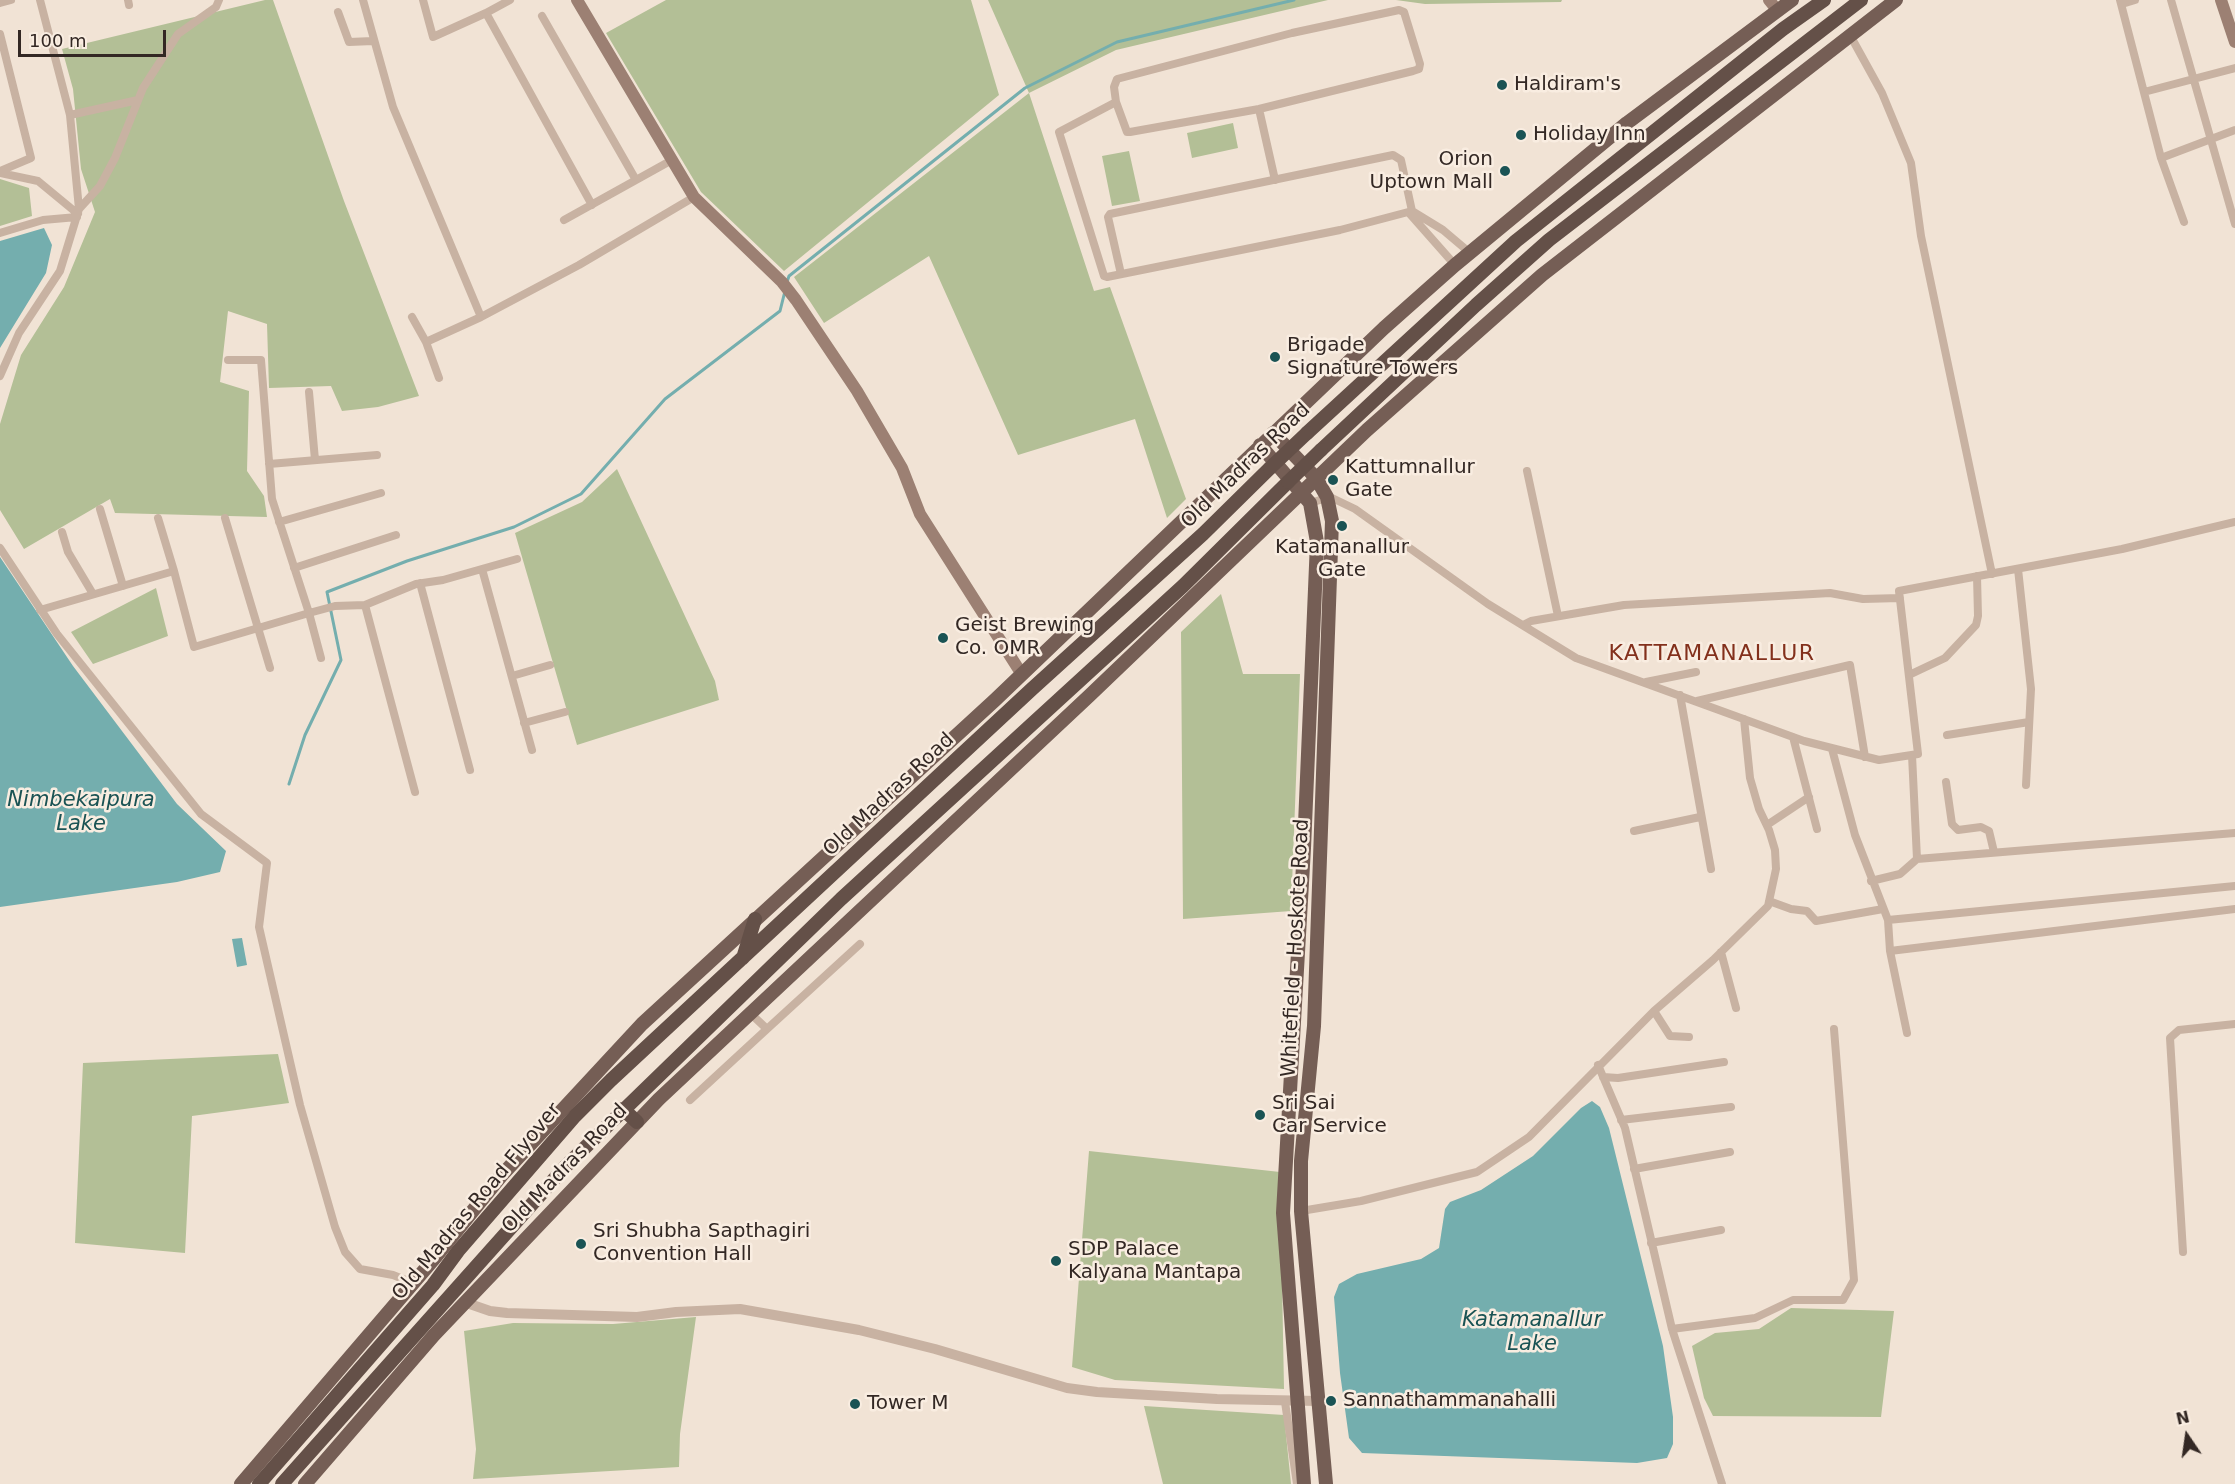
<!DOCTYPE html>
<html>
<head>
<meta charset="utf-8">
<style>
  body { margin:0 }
  #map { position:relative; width:2235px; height:1484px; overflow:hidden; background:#f1e3d5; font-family:"DejaVu Sans",sans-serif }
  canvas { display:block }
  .north { position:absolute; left:2157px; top:1406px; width:60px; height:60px; -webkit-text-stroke:4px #f9ede1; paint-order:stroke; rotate:347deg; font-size:16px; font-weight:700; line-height:24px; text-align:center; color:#332824 }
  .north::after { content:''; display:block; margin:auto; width:21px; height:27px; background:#332824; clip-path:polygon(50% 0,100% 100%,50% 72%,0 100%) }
  .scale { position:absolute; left:18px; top:30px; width:148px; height:27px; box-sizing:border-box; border:3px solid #332824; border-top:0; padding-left:8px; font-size:18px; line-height:21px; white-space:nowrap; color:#332824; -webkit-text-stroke:4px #f9ede1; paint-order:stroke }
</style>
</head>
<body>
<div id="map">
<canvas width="2235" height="1484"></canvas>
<div class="north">N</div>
<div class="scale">100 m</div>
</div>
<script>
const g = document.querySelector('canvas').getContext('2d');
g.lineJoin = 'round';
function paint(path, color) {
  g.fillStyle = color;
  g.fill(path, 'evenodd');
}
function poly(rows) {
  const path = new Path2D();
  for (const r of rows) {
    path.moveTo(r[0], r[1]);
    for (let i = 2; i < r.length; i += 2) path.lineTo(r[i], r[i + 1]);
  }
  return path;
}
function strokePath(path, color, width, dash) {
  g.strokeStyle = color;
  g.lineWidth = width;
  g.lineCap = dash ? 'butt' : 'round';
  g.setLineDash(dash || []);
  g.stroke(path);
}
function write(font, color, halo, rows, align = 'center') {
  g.font = font + ' "DejaVu Sans",sans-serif';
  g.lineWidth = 5;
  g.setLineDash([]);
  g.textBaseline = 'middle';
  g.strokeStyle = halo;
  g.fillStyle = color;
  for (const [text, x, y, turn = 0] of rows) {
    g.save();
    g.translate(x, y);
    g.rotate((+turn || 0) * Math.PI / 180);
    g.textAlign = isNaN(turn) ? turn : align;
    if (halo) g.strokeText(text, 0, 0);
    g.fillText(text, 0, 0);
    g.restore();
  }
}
const green = poly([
  [265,0,273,0,344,201,419,396,378,407,342,411,331,386,269,388,267,324,228,311,220,382,249,391,247,471,264,496,267,517,115,513,110,499,24,549,0,510,0,424,21,355,64,287,95,212,81,169,73,89,62,49],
  [666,0,971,0,999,95,784,271,701,192,606,33],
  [988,0,1328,0,1116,50,1029,93,1094,291,1110,287,1186,499,1167,518,1135,419,1018,455,929,256,824,323,794,277,1029,93],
  [1396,0,1562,0,1561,2,1425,4],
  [1233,123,1238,148,1192,158,1187,133],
  [1129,151,1140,201,1112,206,1102,156],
  [0,179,29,188,32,216,0,226],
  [617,469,715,681,719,700,577,745,515,533,582,502],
  [156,588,168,636,93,664,71,632],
  [1221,594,1243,674,1300,674,1291,911,1183,919,1181,632],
  [278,1054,289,1103,192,1116,185,1253,75,1243,83,1063],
  [1089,1151,1280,1172,1284,1389,1115,1380,1072,1367],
  [1791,1308,1894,1311,1881,1417,1713,1416,1704,1398,1692,1346,1715,1333,1759,1329],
  [696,1317,680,1434,679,1467,473,1479,476,1449,464,1331,513,1323,613,1324],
  [1144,1406,1284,1415,1291,1484,1163,1484]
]);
const water = poly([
  [44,228,52,245,46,273,0,348,0,241],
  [0,557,73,666,177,804,226,851,220,872,177,882,0,907],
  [242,938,247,965,237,967,232,939],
  [1592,1101,1600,1107,1609,1128,1663,1346,1673,1417,1673,1444,1667,1458,1637,1463,1362,1453,1349,1438,1340,1373,1334,1297,1339,1284,1357,1274,1421,1259,1439,1248,1445,1209,1450,1202,1481,1190,1533,1156,1581,1108]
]);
const stream = poly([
  [787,282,789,276,1025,88,1117,42,1294,0],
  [289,784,305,735,341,660,327,592,407,561,514,527,581,494,665,399,780,311,785,291]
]);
const minor = poly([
  [40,0,70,115,79,209],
  [128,0,129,5],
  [363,0,393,107,481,317],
  [423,0,433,37,486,13,592,205],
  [2120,0,2161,158,2184,222],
  [2171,0,2235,224],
  [0,3,11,0],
  [2122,4,2135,0],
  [338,12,349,42,373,41],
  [486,13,510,0],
  [542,16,636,180],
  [0,34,31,158,0,171],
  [1850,35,1882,93,1911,163,1921,236,1992,574],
  [2144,92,2235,68],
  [1116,102,1127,132,1130,132,1259,109,1413,71,1419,69,1420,64,1404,12,1399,10,1292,33,1117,79,1114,87,1116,102,1059,132,1104,276,1107,277,1340,230,1412,211,1401,160,1393,155,1110,214,1108,217,1121,274],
  [1259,109,1275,180],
  [70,115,138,100],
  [2161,158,2235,130],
  [0,173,38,181,78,214],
  [1412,211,1443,230,1469,252],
  [1410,214,1455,265],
  [564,220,672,160],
  [0,233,43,220,77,217],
  [412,317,426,342,439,378],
  [426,342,481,317,579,265,694,197],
  [0,376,19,333,60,271,79,209,100,186,115,158,143,88,178,34,216,7,219,0],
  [309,392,315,460],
  [269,464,377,455],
  [1527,471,1558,616],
  [1310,503,1330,497,1355,509,1488,604,1576,658,1804,741,1879,760,1918,754,1899,591,2122,549,2235,522],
  [100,509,123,586],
  [158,518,174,571],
  [225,518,270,668],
  [279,522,381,493],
  [62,532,68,552,93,594],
  [0,548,57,634,201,814,267,863,259,927,300,1105,335,1227,345,1252,360,1269,393,1275,413,1283],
  [294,568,396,535],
  [482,569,532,750],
  [2018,569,2031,689,2026,785],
  [420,583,470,770],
  [365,605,415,792],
  [40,610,174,571,194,647,309,613,272,499,261,360,228,360],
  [1523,625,1531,621,1624,605,1830,593,1863,599,1900,598],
  [321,658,309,613,335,606,365,605,416,584,443,580,517,559],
  [1909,675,1945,658,1976,625,1978,616,1977,576],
  [512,676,550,665],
  [1646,682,1696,672],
  [1680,695,1711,869],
  [1697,701,1850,665,1865,757],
  [524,723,565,712],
  [1947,735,2029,722],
  [1793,737,1817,829],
  [1832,749,1855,835,1888,920,1890,951,1907,1033],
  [1912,755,1917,859,2235,833],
  [1946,782,1952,824,1958,830,1981,827,1989,831,1994,852],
  [1767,825,1809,797],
  [1634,831,1700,817],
  [1871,881,1900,874,1917,859],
  [1769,901,1791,909,1807,911,1816,921,1883,909],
  [1888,920,2235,886],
  [1890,951,2235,909],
  [1721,952,1736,1008],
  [1654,1011,1670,1036,1689,1037],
  [751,1014,767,1029,860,944],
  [1598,1065,1625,1128,1672,1329,1722,1484],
  [1603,1077,1618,1078,1724,1062],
  [690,1100,767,1029],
  [1621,1120,1731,1107],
  [1634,1169,1730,1152],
  [1301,1211,1361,1201,1477,1172,1529,1137,1654,1011,1713,960,1768,906,1776,869,1775,850,1769,830,1759,809,1750,778,1744,719],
  [1651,1243,1721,1230],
  [2183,1252,2170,1038,2179,1030,2235,1024],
  [1672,1329,1755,1318,1793,1300,1843,1300,1854,1280,1834,1029],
  [1285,1402,1297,1484]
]);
const tertiary = poly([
  [464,1302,490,1311,507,1313,637,1317,676,1312,740,1309,859,1330,935,1349,1067,1388,1097,1392,1217,1399,1318,1401]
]);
const secondary = poly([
  [577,0,694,197,782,282,796,300,857,391,902,468,920,514,1021,673],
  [1769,0,1778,11],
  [2221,0,2235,42]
]);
const primary = poly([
  [1273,433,1316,478,1327,497,1332,521,1314,1026,1301,1161,1301,1211,1326,1484],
  [1260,445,1310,503,1317,542,1304,848,1283,1213,1304,1484],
  [241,1484,433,1260,501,1176,642,1024,995,700,1384,328,1455,265,1627,123,1792,0],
  [305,1484,434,1335,659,1099,1089,696,1367,430,1542,275,1896,0]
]);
const trunk = poly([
  [1307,433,1516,241,1783,29,1824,0],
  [1321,450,1476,305,1549,240,1861,0],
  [743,958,755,919],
  [623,1109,637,1122],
  [259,1484,433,1285,458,1251,575,1116,611,1080,1033,688,1203,534,1270,468],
  [282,1484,566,1166,841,899,1183,586,1288,482]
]);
const trunkBridge = poly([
  [1270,468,1307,433],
  [1288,482,1321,450]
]);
const markers = [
  [1502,85,6,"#1a5354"],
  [1521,135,6,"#1a5354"],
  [1505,171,6,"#1a5354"],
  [1275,357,6,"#1a5354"],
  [1333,480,6,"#1a5354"],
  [1342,526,6,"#1a5354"],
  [943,638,6,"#1a5354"],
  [1260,1115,6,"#1a5354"],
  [581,1244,6,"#1a5354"],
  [1056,1261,6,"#1a5354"],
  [1331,1401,6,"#1a5354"],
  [855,1404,6,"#1a5354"]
];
const poiNames = [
  ["Haldiram's",1514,85],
  ["Holiday Inn",1533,135],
  ["Orion",1493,160,"right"],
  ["Uptown Mall",1493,183,"right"],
  ["Brigade",1287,346],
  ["Signature Towers",1287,369],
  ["Kattumnallur",1345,468],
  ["Gate",1345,491],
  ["Katamanallur",1342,548,"center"],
  ["Gate",1342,571,"center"],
  ["Geist Brewing",955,626],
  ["Co. OMR",955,649],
  ["Sri Sai",1272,1104],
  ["Car Service",1272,1127],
  ["Sri Shubha Sapthagiri",593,1232],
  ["Convention Hall",593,1255],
  ["SDP Palace",1068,1250],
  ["Kalyana Mantapa",1068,1273],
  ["Sannathammanahalli",1343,1401],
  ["Tower M",867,1404]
];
const streetNames = [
  ["Old Madras Road",1246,466,-44],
  ["Old Madras Road",889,795,-43],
  ["Whitefield - Hoskote Road",1296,948,-87],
  ["Old Madras Road",565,1169,-46],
  ["Old Madras Road Flyover",477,1202,-50]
];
const waterNames = [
  ["Nimbekaipura",81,801],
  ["Lake",81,825],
  ["Katamanallur",1532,1321],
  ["Lake",1532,1345]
];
const quarterNames = [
  ["KATTAMANALLUR",1712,654]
];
paint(green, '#b3bf96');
paint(water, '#74aeae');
strokePath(stream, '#74aeae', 3);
strokePath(minor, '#c8b2a2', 8);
strokePath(tertiary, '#c8b2a2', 10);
strokePath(secondary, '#9c8073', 12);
strokePath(primary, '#755e55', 14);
strokePath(trunk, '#645048', 14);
strokePath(trunkBridge, '#645048', 14);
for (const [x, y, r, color] of markers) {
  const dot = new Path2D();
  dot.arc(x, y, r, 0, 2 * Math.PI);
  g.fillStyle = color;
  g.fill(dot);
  strokePath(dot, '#f9ede1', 2);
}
write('20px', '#332824', '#f9ede1', poiNames, 'left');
write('20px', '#332824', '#f9ede1', streetNames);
write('italic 21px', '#1a5354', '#f9ede1', waterNames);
g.letterSpacing = '1.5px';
write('22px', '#83301c', '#f9ede1', quarterNames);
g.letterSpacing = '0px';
</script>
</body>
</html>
